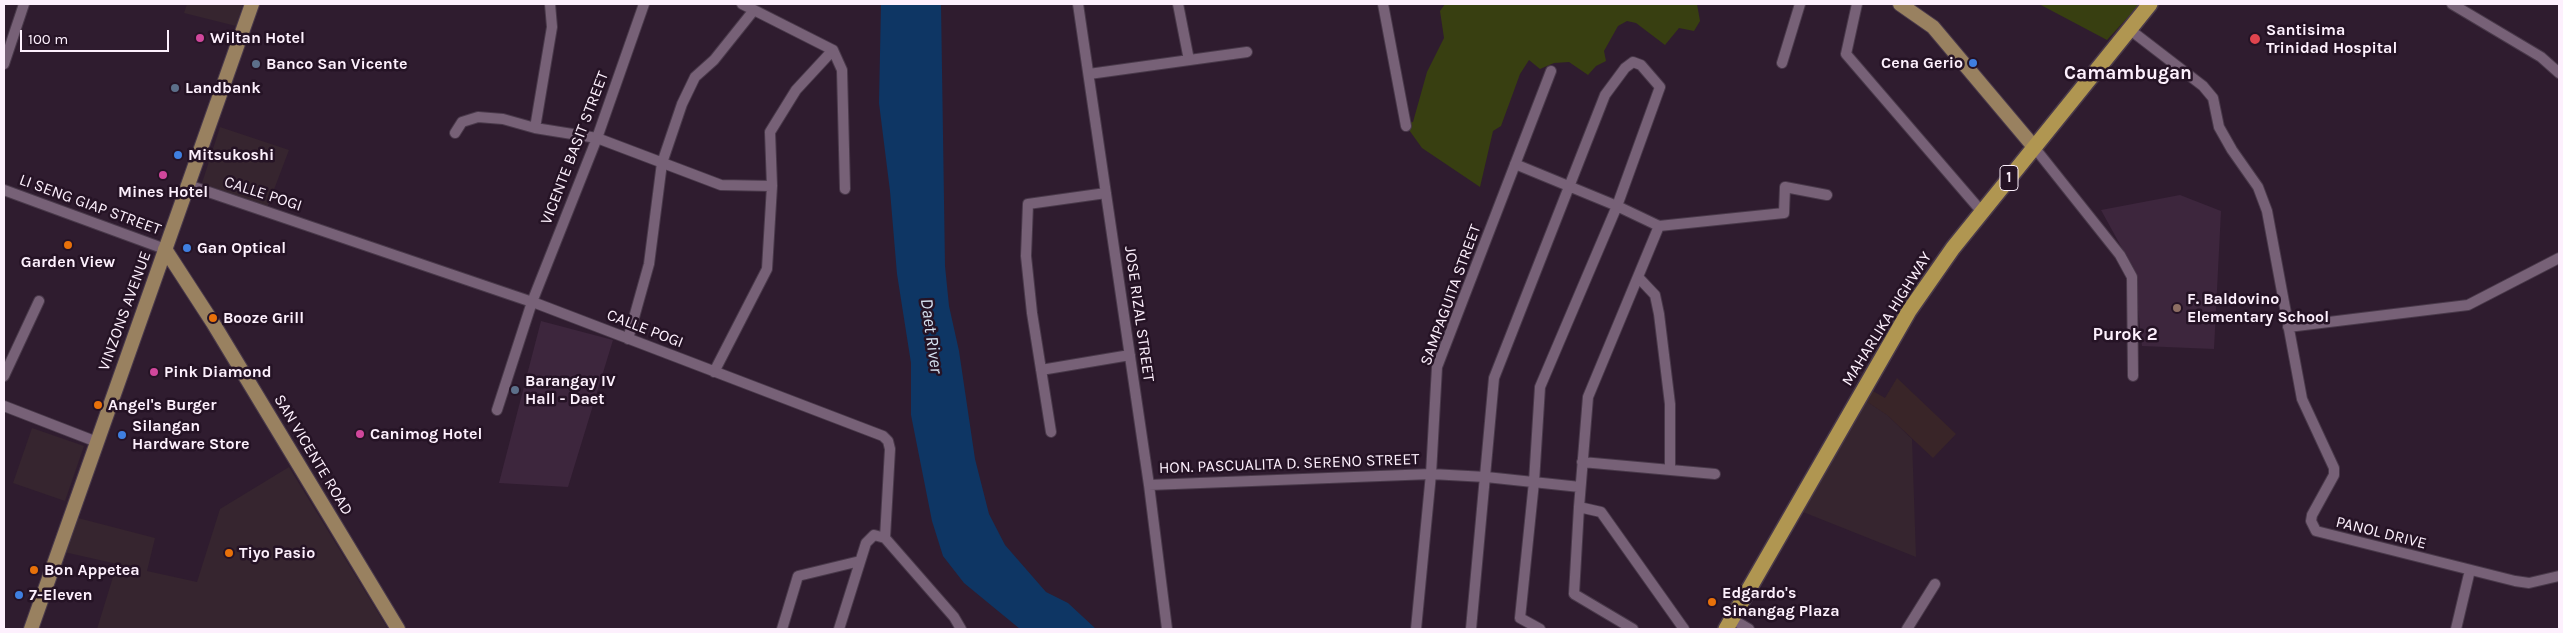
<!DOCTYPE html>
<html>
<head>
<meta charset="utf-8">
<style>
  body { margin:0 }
  #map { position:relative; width:2563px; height:633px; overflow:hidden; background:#2f1c2f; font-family:Karla,sans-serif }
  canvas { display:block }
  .frame { position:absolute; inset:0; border:5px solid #fdf0fd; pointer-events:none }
  .scale { position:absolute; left:20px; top:30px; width:149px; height:22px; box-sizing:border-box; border:2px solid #fdf0fd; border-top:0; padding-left:6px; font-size:15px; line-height:18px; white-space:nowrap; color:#fdf0fd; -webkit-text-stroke:4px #251325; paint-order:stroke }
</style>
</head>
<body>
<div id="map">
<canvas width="2563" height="633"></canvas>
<div class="frame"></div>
<div class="scale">100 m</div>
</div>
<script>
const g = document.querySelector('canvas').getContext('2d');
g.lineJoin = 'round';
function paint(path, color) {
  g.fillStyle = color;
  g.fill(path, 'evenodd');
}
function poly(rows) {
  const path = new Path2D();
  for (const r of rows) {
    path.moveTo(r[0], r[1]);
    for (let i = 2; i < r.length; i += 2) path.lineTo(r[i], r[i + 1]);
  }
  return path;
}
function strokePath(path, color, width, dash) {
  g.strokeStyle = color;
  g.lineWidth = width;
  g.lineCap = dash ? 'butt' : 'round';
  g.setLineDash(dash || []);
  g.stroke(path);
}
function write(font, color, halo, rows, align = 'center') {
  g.font = font + ' Karla,sans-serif';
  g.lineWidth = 5;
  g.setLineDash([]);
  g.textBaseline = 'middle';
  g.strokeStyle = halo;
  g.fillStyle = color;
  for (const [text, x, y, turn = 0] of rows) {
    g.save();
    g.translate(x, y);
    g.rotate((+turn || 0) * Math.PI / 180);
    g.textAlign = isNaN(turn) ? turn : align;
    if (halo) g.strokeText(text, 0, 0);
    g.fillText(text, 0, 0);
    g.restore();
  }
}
const commercial = poly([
  [187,4,243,4,236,26,184,13],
  [220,127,289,150,267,208,202,183],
  [1866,401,1887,415,1912,439,1916,557,1803,512],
  [32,428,84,446,65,501,13,483],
  [289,467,388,629,97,629,117,564,64,552,74,517,155,538,147,571,197,582,220,509]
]);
const industrial = poly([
  [1897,378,1956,434,1933,458,1887,415,1866,401,1873,391,1885,398]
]);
const built = poly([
  [2180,195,2221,211,2214,349,2142,346,2134,270,2101,210],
  [541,321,613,340,568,487,499,483]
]);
const green = poly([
  [1445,4,1697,4,1700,21,1694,31,1679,28,1665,45,1636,23,1627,21,1618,26,1604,51,1606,61,1596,66,1588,75,1569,62,1554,63,1540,69,1529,60,1520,74,1501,126,1493,131,1480,187,1422,148,1404,123,1413,122,1427,72,1444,38,1440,11],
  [2039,4,2137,4,2139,5,2107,40]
]);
const water = poly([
  [881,4,941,4,945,266,949,306,959,351,975,459,989,514,1005,545,1046,592,1068,603,1096,629,1020,629,964,583,943,556,932,521,911,415,911,363,897,274,890,191,879,103]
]);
const minor = poly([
  [550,4,552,27,535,128,597,138,721,185,772,186],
  [1078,4,1149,485,1167,629],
  [1178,4,1189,60],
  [1383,4,1406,126],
  [1857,4,1846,54,1982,212],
  [2452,4,2541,57,2559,73],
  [2129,29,2203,86,2213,98,2219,127,2232,150,2258,187,2267,211,2302,399,2334,468,2334,475,2312,515,2311,521,2316,531,2515,581,2529,583,2559,576],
  [833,50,842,70,845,189],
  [1782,63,1800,4],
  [4,64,24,4],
  [1089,74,1247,52],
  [455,133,462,122,478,117,503,119,535,128],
  [2034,147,2120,255,2132,277,2133,376],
  [1515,164,1617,206,1659,226,1784,213,1785,187,1827,195],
  [188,185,538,304,883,436,888,441,890,449,885,538,874,535,866,543,839,629],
  [4,190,165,249],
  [1638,277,1655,295,1659,314,1670,404,1670,470],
  [2288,327,2468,305,2559,258],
  [628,339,649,264,662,163,682,104,695,77,714,60,754,10],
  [1041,370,1130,355],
  [714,372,767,269,772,186,770,132,796,90,833,50,742,4],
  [4,376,39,301],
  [4,406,97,442],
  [497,410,532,302,597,138,644,4],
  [1051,432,1032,313,1026,256,1028,204,1106,193],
  [1582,462,1715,474],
  [1149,485,1431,474,1486,477,1580,487],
  [1579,507,1601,512,1684,629],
  [885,538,954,617,961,629],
  [1732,619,1749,629],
  [782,629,798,576,860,561],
  [1416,629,1431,474,1437,367,1551,71],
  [1471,629,1494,378,1605,95,1625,68,1633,62,1641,65,1660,87,1617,206,1540,387,1534,482,1520,618,1540,629],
  [1633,629,1574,594,1579,507,1588,397,1659,226],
  [1907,629,1935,584],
  [2456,629,2470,570]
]);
const major = poly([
  [1900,4,1933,27,2034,147],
  [165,249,213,323,398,629],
  [31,629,252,4]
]);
const highway = poly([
  [1726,629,1909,311,1953,248,2150,4]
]);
const markers = [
  [200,38,5,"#d1479c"],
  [2255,39,6,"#e0444e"],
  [1973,63,5,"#3f7fe0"],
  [256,64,5,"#5c6f8a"],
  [175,88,5,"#5c6f8a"],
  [178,155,5,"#3f7fe0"],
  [163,175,5,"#d1479c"],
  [68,245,5,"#e8710a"],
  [187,248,5,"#3f7fe0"],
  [2177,308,5,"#8d6e63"],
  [213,318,5,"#e8710a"],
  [154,372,5,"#d1479c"],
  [515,390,5,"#5c6f8a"],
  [98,405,5,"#e8710a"],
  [360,434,5,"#d1479c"],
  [122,435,5,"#3f7fe0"],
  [229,553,5,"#e8710a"],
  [34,570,5,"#e8710a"],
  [19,595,5,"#3f7fe0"],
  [1712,602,5,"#e8710a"]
];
const shields = [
  [2009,178,18]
];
const shieldNames = [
  ["1",2009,178]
];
const poiNames = [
  ["Santisima",2266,30],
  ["Trinidad Hospital",2266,48],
  ["Wiltan Hotel",210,38],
  ["Cena Gerio",1963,63,"right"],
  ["Banco San Vicente",266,64],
  ["Landbank",185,88],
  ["Mitsukoshi",188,155],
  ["Mines Hotel",163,192,"center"],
  ["Gan Optical",197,248],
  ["Garden View",68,262,"center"],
  ["F. Baldovino",2187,299],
  ["Elementary School",2187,317],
  ["Booze Grill",223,318],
  ["Pink Diamond",164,372],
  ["Barangay IV",525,381],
  ["Hall - Daet",525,399],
  ["Angel's Burger",108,405],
  ["Silangan",132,426],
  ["Hardware Store",132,444],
  ["Canimog Hotel",370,434],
  ["Tiyo Pasio",239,553],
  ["Bon Appetea",44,570],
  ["Edgardo's",1722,593],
  ["Sinangag Plaza",1722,611],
  ["7-Eleven",29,595]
];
const streetNames = [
  ["VICENTE BASIT STREET",575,148,-69],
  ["CALLE POGI",263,194,18],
  ["LI SENG GIAP STREET",90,205,20],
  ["SAMPAGUITA STREET",1451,295,-70],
  ["VINZONS AVENUE",125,311,-70],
  ["JOSE RIZAL STREET",1139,314,82],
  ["MAHARLIKA HIGHWAY",1887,319,-58],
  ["CALLE POGI",645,329,21],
  ["SAN VICENTE ROAD",313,455,59],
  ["HON. PASCUALITA D. SERENO STREET",1289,464,-2],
  ["PANOL DRIVE",2381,533,14]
];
const neighbourhoodNames = [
  ["Purok 2",2125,335]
];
const waterNames = [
  ["Daet River",931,336,82]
];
const quarterNames = [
  ["Camambugan",2128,74]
];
paint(commercial, '#36252f');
paint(industrial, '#392528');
paint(built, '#3d263d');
paint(green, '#383f11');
paint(water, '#0e3664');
strokePath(minor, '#49394a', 12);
strokePath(major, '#49394a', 16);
strokePath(highway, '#49394a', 18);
strokePath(minor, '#776177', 10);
strokePath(major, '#998160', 14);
strokePath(highway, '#b09651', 15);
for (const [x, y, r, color] of markers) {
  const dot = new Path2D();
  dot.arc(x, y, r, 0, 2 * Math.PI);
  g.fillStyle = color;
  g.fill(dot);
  strokePath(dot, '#251325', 2);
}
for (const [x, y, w] of shields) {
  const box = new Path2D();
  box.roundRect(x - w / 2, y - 12.5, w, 25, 4);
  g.fillStyle = '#251325';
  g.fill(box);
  strokePath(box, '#fdf0fd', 1);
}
write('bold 15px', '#fdf0fd', null, shieldNames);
write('bold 16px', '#fdf0fd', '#251325', poiNames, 'left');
write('16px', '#fdf0fd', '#251325', streetNames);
write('bold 18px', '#fdf0fd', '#251325', neighbourhoodNames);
write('italic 18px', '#d6e2f1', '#251325', waterNames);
write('bold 19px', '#fdf0fd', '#251325', quarterNames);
</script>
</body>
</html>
